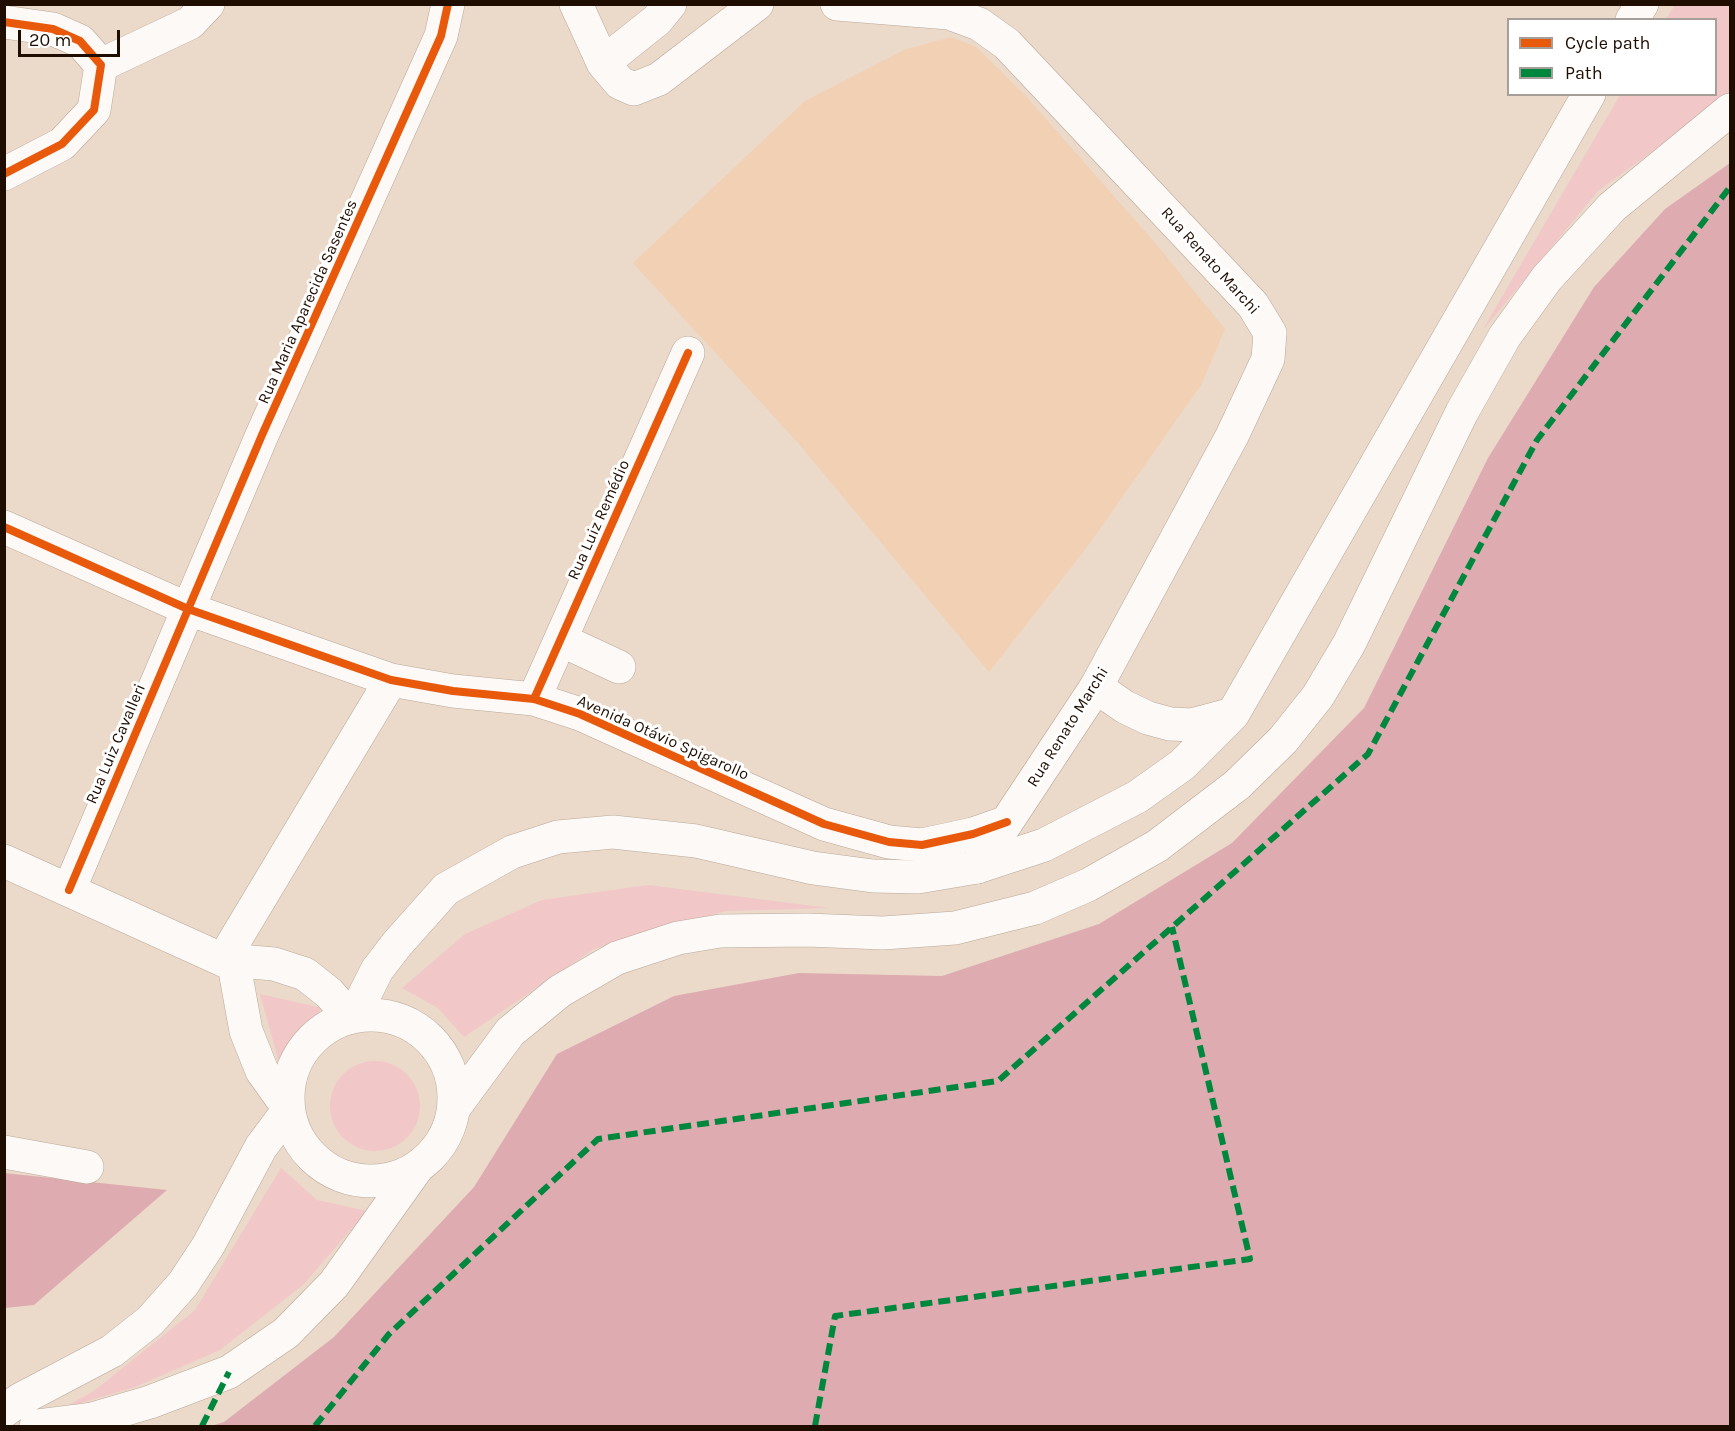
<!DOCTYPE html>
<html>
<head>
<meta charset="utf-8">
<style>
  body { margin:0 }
  #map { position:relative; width:1735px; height:1431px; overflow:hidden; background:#ebd9ca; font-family:Karla,sans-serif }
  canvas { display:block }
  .frame { position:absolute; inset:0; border:6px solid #1f0d00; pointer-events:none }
  .legend { position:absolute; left:1507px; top:18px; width:210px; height:78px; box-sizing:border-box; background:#fff; border:2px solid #a59e99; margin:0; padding:8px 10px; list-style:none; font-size:18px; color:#1f0d00 }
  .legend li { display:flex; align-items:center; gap:12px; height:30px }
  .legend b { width:30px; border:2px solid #a59e99 }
  .scale { position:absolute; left:18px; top:30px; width:102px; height:27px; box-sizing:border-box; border:3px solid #1f0d00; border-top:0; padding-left:8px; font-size:18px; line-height:21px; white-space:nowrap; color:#1f0d00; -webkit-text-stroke:4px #fff; paint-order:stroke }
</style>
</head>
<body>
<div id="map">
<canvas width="1735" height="1431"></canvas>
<div class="frame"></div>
<ul class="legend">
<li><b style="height:8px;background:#e8590c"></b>Cycle path</li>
<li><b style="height:8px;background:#00873e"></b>Path</li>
</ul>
<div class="scale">20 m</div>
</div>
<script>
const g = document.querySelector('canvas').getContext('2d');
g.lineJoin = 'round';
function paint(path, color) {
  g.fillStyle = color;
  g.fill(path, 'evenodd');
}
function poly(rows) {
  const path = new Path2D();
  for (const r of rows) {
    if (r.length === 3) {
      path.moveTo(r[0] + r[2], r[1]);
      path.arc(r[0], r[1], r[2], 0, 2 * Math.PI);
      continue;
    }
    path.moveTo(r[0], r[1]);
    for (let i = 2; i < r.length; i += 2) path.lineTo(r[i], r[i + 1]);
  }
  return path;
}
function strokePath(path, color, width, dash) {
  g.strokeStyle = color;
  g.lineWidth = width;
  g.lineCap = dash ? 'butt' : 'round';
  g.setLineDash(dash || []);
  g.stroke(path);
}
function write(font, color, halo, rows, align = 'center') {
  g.font = font + ' Karla,sans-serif';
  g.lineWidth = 6;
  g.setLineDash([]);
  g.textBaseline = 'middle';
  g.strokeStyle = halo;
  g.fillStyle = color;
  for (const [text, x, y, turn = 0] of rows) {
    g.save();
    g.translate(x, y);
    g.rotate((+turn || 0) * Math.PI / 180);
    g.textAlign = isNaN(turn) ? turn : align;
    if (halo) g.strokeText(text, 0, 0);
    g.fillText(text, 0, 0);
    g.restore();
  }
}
const built = poly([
  [951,37,976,47,1024,94,1156,244,1225,329,1201,385,1087,547,989,672,799,444,633,263,805,101,904,50]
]);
const green = poly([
  [1675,5,1730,5,1730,95,1598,191,1482,331,1620,95,1716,94,1716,20,1666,19],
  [648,885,829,908,726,911,594,949,464,1037,438,1008,402,988,465,934,542,900],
  [260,994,322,1008,280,1066],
  [375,1106,45],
  [281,1168,317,1200,367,1211,304,1284,220,1350,135,1387,64,1408,95,1390,195,1310]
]);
const forest = poly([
  [1730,163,1730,1426,211,1426,224,1422,334,1337,474,1187,557,1054,674,996,799,973,942,976,1099,924,1232,843,1364,708,1488,458,1594,287,1665,209],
  [4,1173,167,1190,34,1305,5,1308]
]);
const minor = poly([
  [576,4,603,63,620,83,634,89,659,79,757,4],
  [837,4,949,13,979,24,1007,44,1253,305,1270,333,1268,359,1232,436,1096,687,977,867],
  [4,22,53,29,80,41,101,65],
  [603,63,657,20,670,4],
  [101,65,190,23,208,4],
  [4,174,62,144,94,110,101,65],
  [4,527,188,609,391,680,453,691,534,699,580,714,824,824,889,842,922,845,973,834,1007,822],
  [561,640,619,667],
  [534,699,688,353],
  [4,861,234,965,251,962,274,964,305,974,329,993,350,1017],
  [69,890,262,435,441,36,448,4],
  [223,960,391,680],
  [234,965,246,1031,262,1071,287,1106],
  [4,1152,87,1167]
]);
const major = poly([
  [1632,20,1642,4],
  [1096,687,1125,707,1148,718,1170,724,1192,725,1233,714],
  [371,1098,83],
  [354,1016,377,970,397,944,446,889,512,852,558,837,613,832,696,841,813,868,873,876,918,877,977,867,1044,845,1137,797,1182,765,1233,714,1589,94],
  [454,1108,510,1032,560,991,617,958,678,938,720,931,807,930,883,933,955,928,1035,908,1088,885,1157,846,1237,785,1283,740,1318,696,1349,644,1462,412,1505,336,1547,278,1612,207,1730,110],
  [4,1411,21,1399,112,1351,150,1321,183,1284,208,1246,261,1147,288,1111],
  [36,1426,92,1419,150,1402,229,1372,286,1333,334,1284,417,1168]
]);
const quiet = poly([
  [202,1426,229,1372],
  [315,1426,389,1334,598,1139,998,1081,1368,754,1537,440,1730,187],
  [815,1426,835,1316,1250,1259,1172,927]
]);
const cycleway = poly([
  [4,22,53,29,80,41,101,65,94,110,62,144,4,174],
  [4,527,188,609,391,680,453,691,534,699,580,714,824,824,889,842,922,845,973,834,1007,822],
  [534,699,688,353],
  [69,890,262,435,441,36,448,4]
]);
const streetNames = [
  ["Rua Renato Marchi",1210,261,48],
  ["Rua Maria Aparecida Sasentes",308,302,-66],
  ["Rua Luiz Remédio",599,520,-66],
  ["Rua Renato Marchi",1068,727,-58],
  ["Avenida Otávio Spigarollo",663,738,24],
  ["Rua Luiz Cavalleri",116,744,-67]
];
paint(built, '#f2d0b3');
paint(green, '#f1c7c8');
paint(forest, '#deacb0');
strokePath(minor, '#b9a898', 34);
strokePath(major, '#b9a898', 34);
strokePath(minor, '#fcf9f7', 33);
strokePath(major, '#fcf9f7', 33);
strokePath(quiet, '#00873e', 6, [12, 6]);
strokePath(cycleway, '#e8590c', 8);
write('16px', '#1f0d00', '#fff', streetNames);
</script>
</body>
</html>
